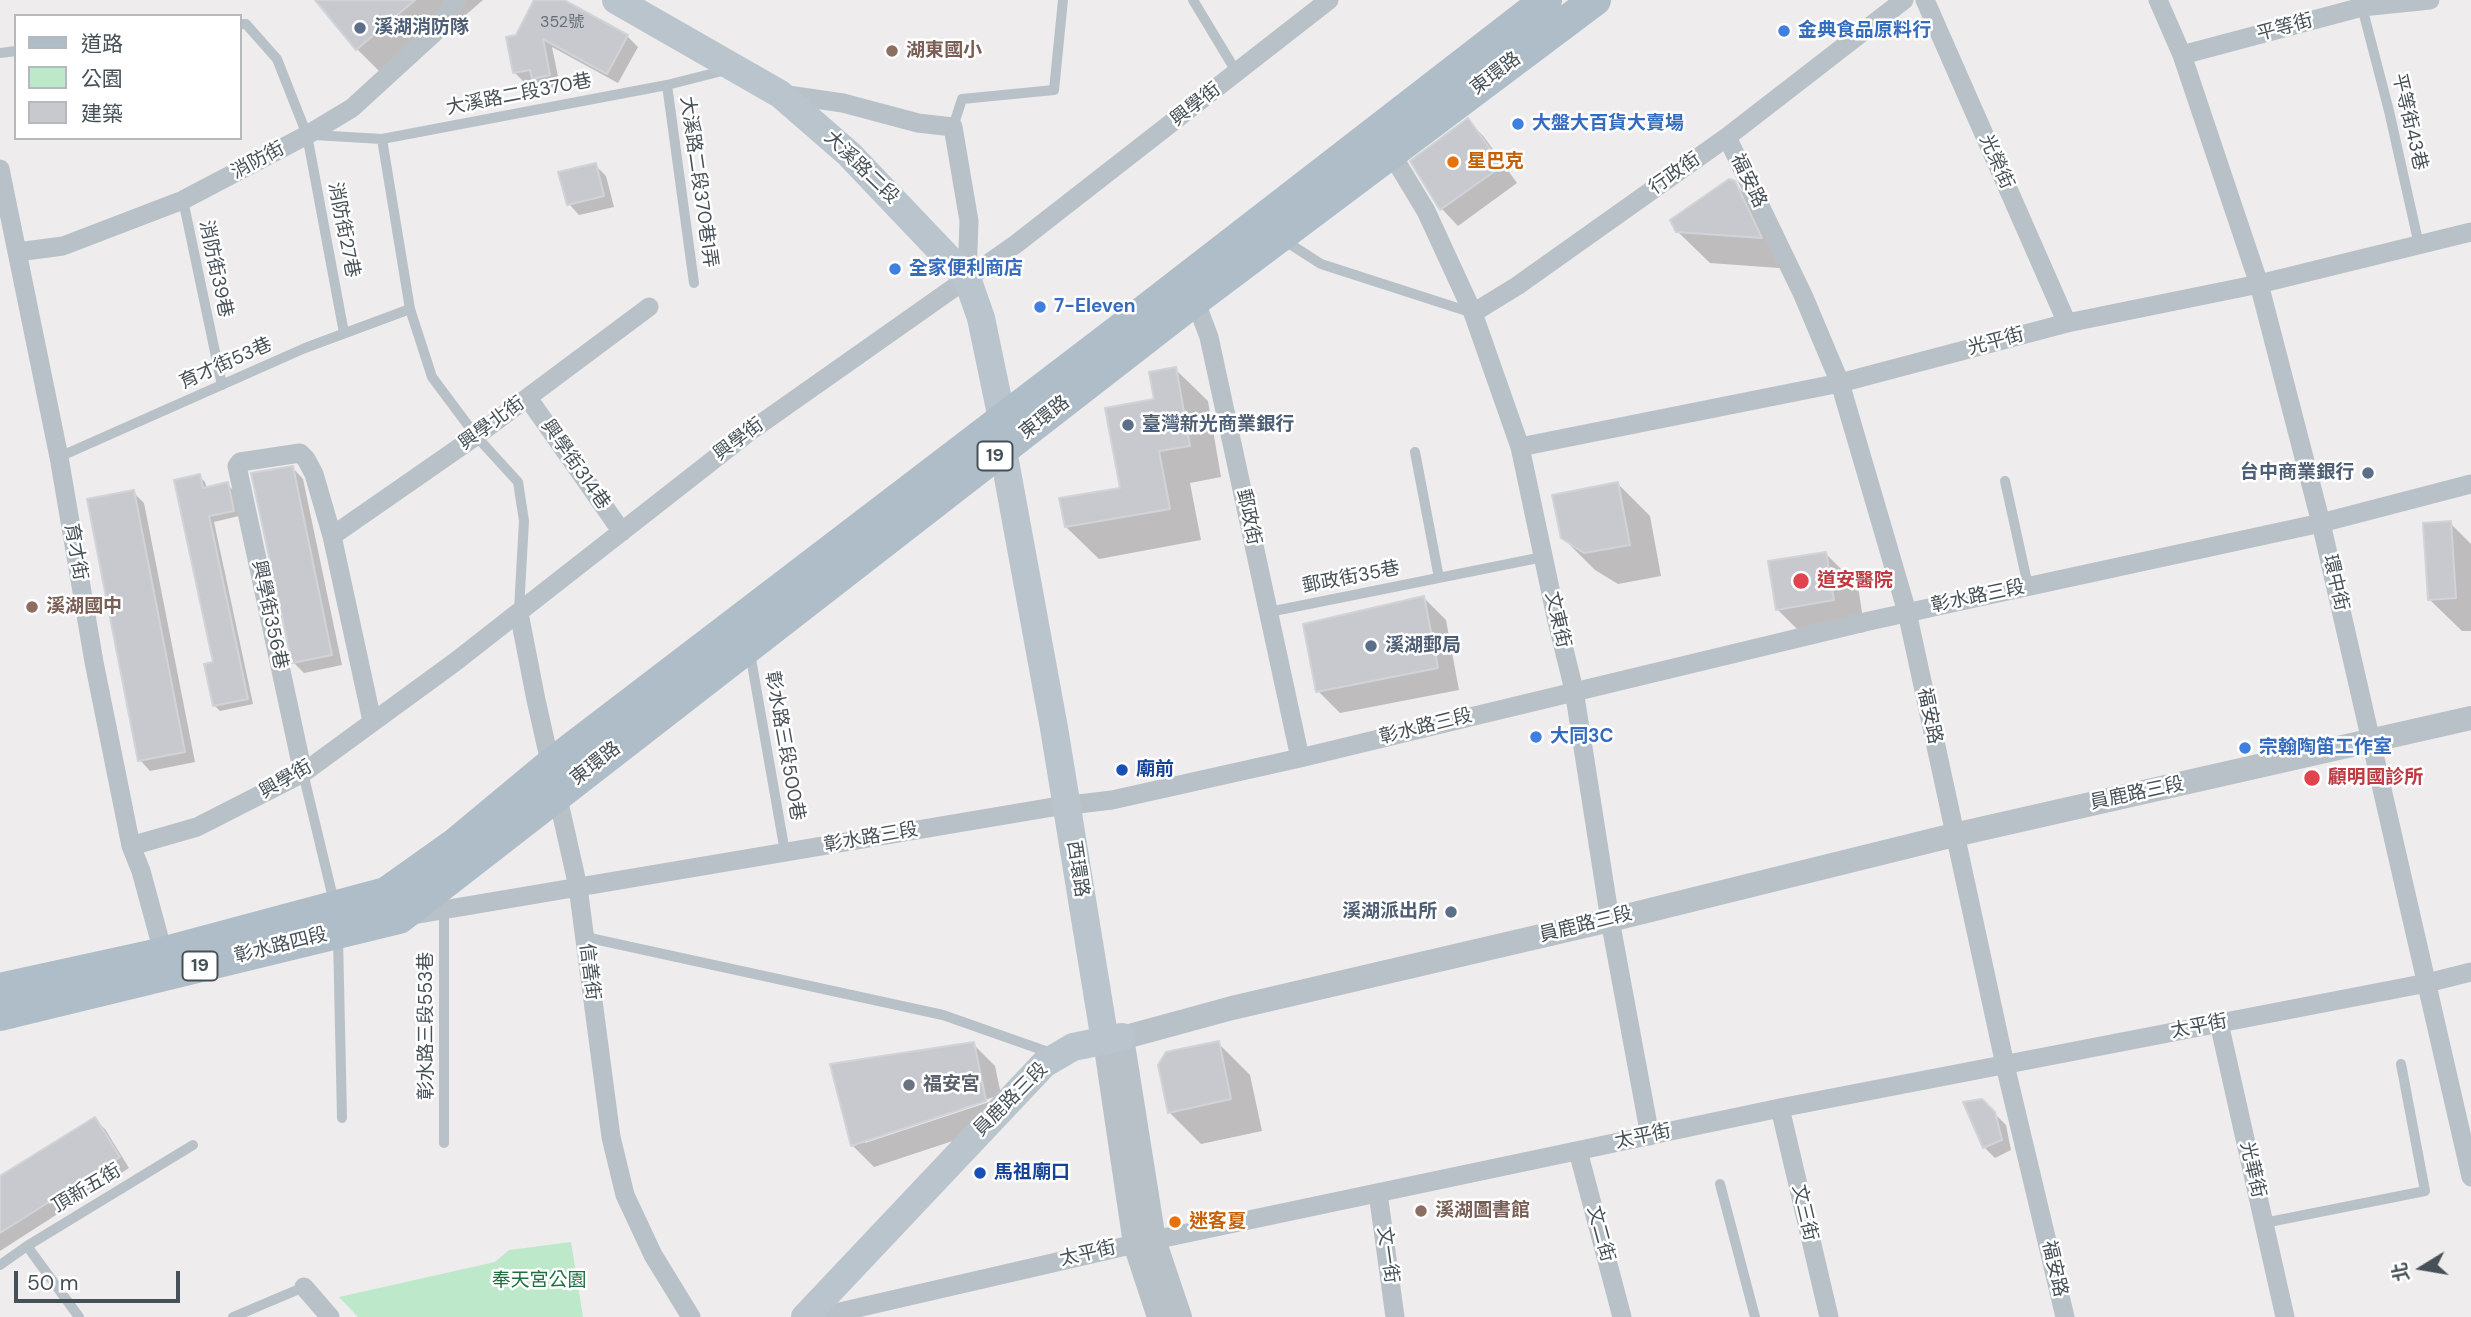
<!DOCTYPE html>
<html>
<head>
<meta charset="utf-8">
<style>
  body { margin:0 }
  #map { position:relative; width:2471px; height:1317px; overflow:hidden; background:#eeecec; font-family:"DM Sans","Noto Sans TC",sans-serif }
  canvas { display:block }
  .legend { position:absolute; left:14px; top:14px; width:228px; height:126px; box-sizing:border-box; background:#fff; border:2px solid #b5b9bc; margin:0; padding:9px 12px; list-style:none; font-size:21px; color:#465057 }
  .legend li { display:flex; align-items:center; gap:14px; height:35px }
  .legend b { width:35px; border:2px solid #b5b9bc }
  .north { position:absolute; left:2387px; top:1233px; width:70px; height:70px; -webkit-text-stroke:5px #fff; paint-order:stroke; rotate:259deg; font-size:19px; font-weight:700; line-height:28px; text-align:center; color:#465057 }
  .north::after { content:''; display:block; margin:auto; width:24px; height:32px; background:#465057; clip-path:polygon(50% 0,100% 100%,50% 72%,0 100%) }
  .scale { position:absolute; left:14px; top:1271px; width:166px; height:32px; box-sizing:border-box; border:4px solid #465057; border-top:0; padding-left:9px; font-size:21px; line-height:24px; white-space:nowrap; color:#465057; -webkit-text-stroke:5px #fff; paint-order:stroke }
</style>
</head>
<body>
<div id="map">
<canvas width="2471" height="1317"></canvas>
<ul class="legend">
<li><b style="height:9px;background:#aebdc8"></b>道路</li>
<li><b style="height:19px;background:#bde8ca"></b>公園</li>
<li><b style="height:19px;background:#c7c9ce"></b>建築</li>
</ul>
<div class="north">北</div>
<div class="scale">50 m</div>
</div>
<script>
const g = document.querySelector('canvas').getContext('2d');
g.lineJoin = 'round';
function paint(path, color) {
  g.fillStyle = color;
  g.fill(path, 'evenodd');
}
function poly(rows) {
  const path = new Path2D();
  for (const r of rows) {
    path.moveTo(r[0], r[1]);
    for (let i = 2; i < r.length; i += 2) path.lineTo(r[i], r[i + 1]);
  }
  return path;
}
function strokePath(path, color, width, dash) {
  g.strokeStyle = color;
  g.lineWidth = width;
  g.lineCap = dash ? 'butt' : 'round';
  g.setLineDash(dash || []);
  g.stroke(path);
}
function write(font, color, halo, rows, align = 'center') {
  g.font = font + ' "DM Sans","Noto Sans TC",sans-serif';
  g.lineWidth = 5;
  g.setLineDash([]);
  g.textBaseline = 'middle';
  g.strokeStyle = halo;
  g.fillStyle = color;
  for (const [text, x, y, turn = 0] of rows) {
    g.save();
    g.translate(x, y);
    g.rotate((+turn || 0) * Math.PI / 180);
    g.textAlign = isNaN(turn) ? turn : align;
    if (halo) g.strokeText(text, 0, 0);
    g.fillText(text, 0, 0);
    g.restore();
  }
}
const green = poly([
  [571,1242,583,1317,358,1317,339,1297,495,1262,509,1250]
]);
const shadow = poly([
  [328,0,483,0,389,81,357,49],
  [536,0,560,0,627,36,638,47,618,83,552,47,560,86,544,89,536,81,525,83,514,72,517,37],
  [1468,120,1484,137,1517,183,1458,226,1442,209,1413,162],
  [595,165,606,176,614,207,579,215,569,204],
  [1734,183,1766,215,1792,269,1710,263,1677,231],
  [1175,369,1208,401,1221,477,1190,483,1201,540,1099,559,1066,527,1122,489,1156,400],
  [293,468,303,479,342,665,304,673,294,663],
  [199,476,205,482,207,489,227,484,233,490,239,516,214,522,253,704,220,711,214,705,215,663],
  [1618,484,1650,516,1661,576,1618,584,1595,570,1562,537],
  [133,492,144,503,195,762,150,771,140,760],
  [2450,523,2471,544,2471,631,2462,631,2429,599],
  [1826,554,1858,586,1865,632,1809,641,1777,609],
  [1424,598,1446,620,1459,690,1340,713,1318,691],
  [1218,1043,1250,1075,1262,1131,1201,1144,1169,1112],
  [973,1044,995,1066,1007,1123,874,1167,852,1145],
  [994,1097,995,1100,865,1143,865,1139],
  [1993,1112,2006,1125,2011,1150,1995,1158,1984,1147],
  [94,1119,105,1129,129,1168,0,1251,0,1179]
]);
const building = poly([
  [315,0,415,0,356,50,315,0],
  [534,0,564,0,628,35,607,74,543,39,550,75,532,79,530,70,513,73,506,37,516,35,534,0],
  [1468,118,1502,166,1440,210,1410,161,1468,118],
  [596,163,604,196,567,205,558,172,596,163],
  [1729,179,1735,181,1762,238,1676,232,1670,220,1729,179],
  [1176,367,1190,446,1159,451,1170,509,1065,527,1059,498,1120,488,1105,408,1154,399,1149,372,1176,367],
  [293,466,332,655,292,663,251,473,293,466],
  [200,474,203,488,228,482,234,511,209,516,248,699,213,706,204,664,213,662,174,480,200,474],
  [1618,482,1630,545,1584,553,1561,538,1552,495,1618,482],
  [134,490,185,752,138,761,87,499,134,490],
  [2451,521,2456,598,2428,600,2423,523,2451,521],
  [1826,552,1834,600,1776,610,1768,561,1826,552],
  [1424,596,1438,668,1316,692,1303,624,1424,596],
  [1219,1041,1231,1099,1168,1113,1158,1065,1166,1052,1219,1041],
  [974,1042,986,1101,851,1146,830,1064,974,1042],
  [1982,1099,1995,1112,2002,1140,1983,1148,1963,1102,1982,1099],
  [95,1117,120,1157,0,1233,0,1176,95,1117]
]);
const service = poly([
  [1193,0,1237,73],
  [2362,7,2389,111,2419,245],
  [240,24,246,24,277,59,307,135,344,333],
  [0,53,16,51],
  [667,85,694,283],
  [953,127,962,99,1054,90,1063,0],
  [314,135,382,139,667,85,726,70],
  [382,139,410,309,432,377,476,436,518,482,524,521,519,609],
  [183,200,222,385],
  [1282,239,1321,264,1473,313],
  [1415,452,1439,578],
  [59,457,305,348,410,309],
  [2005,481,2028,586],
  [1269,612,1543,557],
  [750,653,785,852],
  [303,773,334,902],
  [338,937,342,1118],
  [585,937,943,1015,1051,1053],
  [444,1143,444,910],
  [1720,1184,1755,1317],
  [2264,1223,2425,1191,2401,1064],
  [27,1246,79,1317],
  [0,1265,27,1246,193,1145],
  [233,1317,304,1287]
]);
const minor = poly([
  [1925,0,2067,323],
  [2158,0,2182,55,2259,284,2321,523,2471,1177],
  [2182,55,2362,7,2430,0],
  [781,94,843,103,918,123,953,127,969,221,967,278],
  [1727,137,1803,295,1840,383,1907,612,2005,1065,2065,1317],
  [1385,143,1426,211,1473,313,1520,447,1556,617,1574,690,1610,920,1650,1136],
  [0,169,59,457,94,662,131,846,141,871,166,963],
  [17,252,63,246,183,200,307,135,352,108,434,33,456,0],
  [1189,293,1195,300,1209,337,1300,758],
  [1473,313,1517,286,1727,137,1904,0],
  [528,398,622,532],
  [1520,447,1840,383,2067,323,2259,284,2471,232],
  [332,536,476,436,649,307],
  [519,613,536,700,578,887,611,1137,625,1195,653,1255,691,1317],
  [303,773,237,466,240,462,300,453,306,459,314,474,332,536,372,721],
  [131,846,197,827,303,773,455,662,749,432,1016,244,1329,0],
  [407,916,1053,807,1112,800,1300,758,1869,621,2321,523,2471,484],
  [2219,1023,2285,1317],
  [1780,1108,1829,1317],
  [1578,1151,1622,1317],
  [1378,1193,1395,1317],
  [304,1287,330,1317],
  [818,1317,1135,1244,1780,1108,2427,983,2471,972]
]);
const tertiary = poly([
  [1105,1041,1135,1244,1159,1317],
  [1180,1317,1154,1240,1122,1038,1232,1008,1610,920,1954,835,2471,718]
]);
const secondary = poly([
  [616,0,780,94,849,154,967,278,981,318,1002,419,1003,450,1054,728,1105,1041],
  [805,1317,1044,1064,1073,1047,1122,1037]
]);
const primary = poly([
  [0,989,151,956,386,893,455,844,550,765,1147,309,1546,0],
  [0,1015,399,918,1195,300,1595,0]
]);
const markers = [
  [360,28,7,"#5c6f8a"],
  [1784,31,7,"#3f7fe0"],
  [892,51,7,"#8d6e63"],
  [1518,124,7,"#3f7fe0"],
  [1453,162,7,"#e8710a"],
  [895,269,7,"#3f7fe0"],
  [1040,307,7,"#3f7fe0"],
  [1128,425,7,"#5c6f8a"],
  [2368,473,7,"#5c6f8a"],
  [1801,581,9,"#e0444e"],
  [32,607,7,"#8d6e63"],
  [1371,646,7,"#5c6f8a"],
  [1536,737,7,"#3f7fe0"],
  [2245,748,7,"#3f7fe0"],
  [1122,770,7,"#1a4fb4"],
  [2312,778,9,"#e0444e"],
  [1451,912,7,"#5c6f8a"],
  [909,1085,7,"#6b7280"],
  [980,1173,7,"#1a4fb4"],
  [1421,1211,7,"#8d6e63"],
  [1175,1222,7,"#e8710a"]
];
const numberNames = [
  ["352號",562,23]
];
const shields = [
  [995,456,35],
  [200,966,35]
];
const shieldNames = [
  ["19",995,456],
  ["19",200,966]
];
const serviceNames = [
  ["溪湖消防隊",374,28],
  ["臺灣新光商業銀行",1142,425],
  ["台中商業銀行",2354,473,"right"],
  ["溪湖郵局",1385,646],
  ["溪湖派出所",1437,912,"right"]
];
const streetNames = [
  ["平等街",2285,28,-15],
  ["東環路",1496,74,-37],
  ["大溪路二段370巷",519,95,-11],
  ["興學街",1196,105,-38],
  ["平等街43巷",2409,122,77],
  ["消防街",258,161,-28],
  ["光榮街",1996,162,66],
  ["大溪路二段",861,168,44],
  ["行政街",1675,174,-35],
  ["福安路",1748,181,64],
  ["大溪路二段370巷1弄",698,182,82],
  ["消防街27巷",343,230,79],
  ["消防街39巷",215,269,78],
  ["光平街",1996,342,-15],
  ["育才街53巷",226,364,-24],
  ["東環路",1045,418,-38],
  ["興學北街",492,424,-36],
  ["興學街",739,440,-37],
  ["興學街314巷",575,465,55],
  ["郵政街",1248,517,78],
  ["育才街",75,552,80],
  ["郵政街35巷",1351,578,-11],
  ["環中街",2335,583,77],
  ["彰水路三段",1978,597,-12],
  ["興學街356巷",269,615,78],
  ["文東街",1557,620,77],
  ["福安路",1929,716,78],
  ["彰水路三段",1426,727,-14],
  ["彰水路三段500巷",784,746,80],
  ["東環路",596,764,-38],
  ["興學街",286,780,-30],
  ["員鹿路三段",2137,794,-12],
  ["彰水路三段",871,838,-10],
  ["西環路",1077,869,81],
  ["員鹿路三段",1586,925,-14],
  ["彰水路四段",281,946,-14],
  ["信善街",589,972,83],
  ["彰水路三段553巷",427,1026,-90],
  ["太平街",2199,1027,-11],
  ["員鹿路三段",1011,1100,-45],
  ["太平街",1643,1137,-12],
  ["光華街",2252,1170,77],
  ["頂新五街",87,1189,-31],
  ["文三街",1804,1213,77],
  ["文二街",1600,1234,75],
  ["太平街",1088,1254,-13],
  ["文一街",1387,1255,82],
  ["福安路",2054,1269,77]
];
const shopNames = [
  ["金典食品原料行",1798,31],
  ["大盤大百貨大賣場",1532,124],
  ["全家便利商店",909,269],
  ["7-Eleven",1054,307],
  ["大同3C",1550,737],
  ["宗翰陶笛工作室",2259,748]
];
const educationNames = [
  ["湖東國小",906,51],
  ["溪湖國中",46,607],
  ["溪湖圖書館",1435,1211]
];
const foodNames = [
  ["星巴克",1467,162],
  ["迷客夏",1189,1222]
];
const healthNames = [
  ["道安醫院",1817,581],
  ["顧明國診所",2328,778]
];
const transitNames = [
  ["廟前",1136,770],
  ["馬祖廟口",994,1173]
];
const worshipNames = [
  ["福安宮",923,1085]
];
const parkNames = [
  ["奉天宮公園",539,1281]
];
paint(green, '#bde8ca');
paint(shadow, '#0003');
paint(building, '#c7c9ce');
strokePath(building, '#d0d3d7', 2);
strokePath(service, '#b8c1c7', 10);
strokePath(minor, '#b8c1c7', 19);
strokePath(tertiary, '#b8c1c7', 24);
strokePath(secondary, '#b9c4cc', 28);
strokePath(primary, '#aebdc8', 32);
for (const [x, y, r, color] of markers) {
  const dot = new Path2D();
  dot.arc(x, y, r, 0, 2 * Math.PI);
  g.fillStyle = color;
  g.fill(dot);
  strokePath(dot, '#fff', 2.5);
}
write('16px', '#666e75', null, numberNames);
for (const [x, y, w] of shields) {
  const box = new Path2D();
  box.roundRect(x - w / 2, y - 14.5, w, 29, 5);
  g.fillStyle = '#fff';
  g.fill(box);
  strokePath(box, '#465057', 2);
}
write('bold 18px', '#465057', null, shieldNames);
write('bold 19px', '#4e5e75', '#fff', serviceNames, 'left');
write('19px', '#465057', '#fff', streetNames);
write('bold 19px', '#366cbe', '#fff', shopNames, 'left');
write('bold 19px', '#785e54', '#fff', educationNames, 'left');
write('bold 19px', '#c56008', '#fff', foodNames, 'left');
write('bold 19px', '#be3a42', '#fff', healthNames, 'left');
write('bold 19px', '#164399', '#fff', transitNames, 'left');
write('bold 19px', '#5b616d', '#fff', worshipNames, 'left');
write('19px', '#206f40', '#fff', parkNames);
</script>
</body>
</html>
